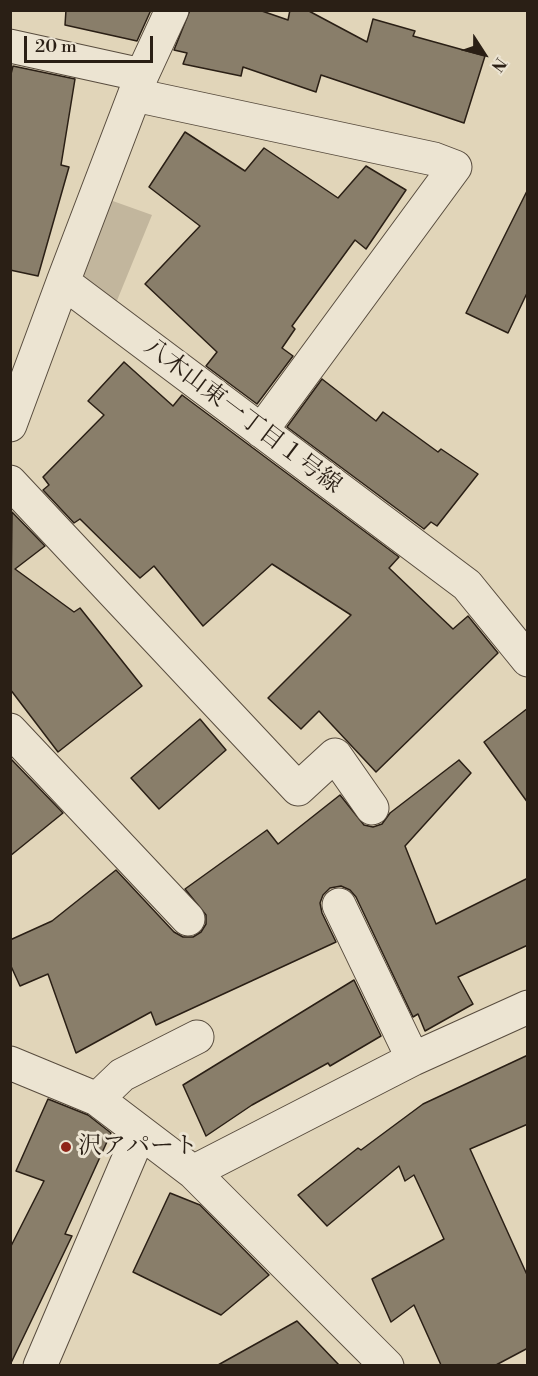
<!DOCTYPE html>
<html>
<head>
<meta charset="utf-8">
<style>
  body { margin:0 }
  #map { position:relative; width:538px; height:1376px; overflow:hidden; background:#e1d5b9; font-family:"Libre Bodoni",serif }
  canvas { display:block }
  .frame { position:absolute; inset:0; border:12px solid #2a1f15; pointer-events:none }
  .north { position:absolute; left:454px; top:24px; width:60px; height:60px; -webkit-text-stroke:4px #ece4d2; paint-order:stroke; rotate:126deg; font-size:16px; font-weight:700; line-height:24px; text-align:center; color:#2a1f15 }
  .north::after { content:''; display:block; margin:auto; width:21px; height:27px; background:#2a1f15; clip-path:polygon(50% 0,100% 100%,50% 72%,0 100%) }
  .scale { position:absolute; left:24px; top:36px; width:129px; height:27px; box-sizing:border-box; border:3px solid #2a1f15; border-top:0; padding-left:8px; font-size:18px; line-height:21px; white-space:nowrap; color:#2a1f15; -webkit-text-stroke:4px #ece4d2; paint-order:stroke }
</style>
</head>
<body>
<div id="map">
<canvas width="538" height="1376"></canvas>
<div class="frame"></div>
<div class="north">N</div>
<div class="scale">20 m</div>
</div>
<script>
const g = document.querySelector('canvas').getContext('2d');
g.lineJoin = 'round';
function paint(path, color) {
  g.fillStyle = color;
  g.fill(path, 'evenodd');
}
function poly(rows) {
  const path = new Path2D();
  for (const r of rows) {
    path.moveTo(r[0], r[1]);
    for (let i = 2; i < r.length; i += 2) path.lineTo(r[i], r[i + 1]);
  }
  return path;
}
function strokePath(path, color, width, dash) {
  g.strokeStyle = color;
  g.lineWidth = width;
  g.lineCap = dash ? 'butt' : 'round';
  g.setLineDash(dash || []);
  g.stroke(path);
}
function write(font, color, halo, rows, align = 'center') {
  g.font = font + ' "Libre Bodoni","Noto Serif JP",serif';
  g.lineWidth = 6;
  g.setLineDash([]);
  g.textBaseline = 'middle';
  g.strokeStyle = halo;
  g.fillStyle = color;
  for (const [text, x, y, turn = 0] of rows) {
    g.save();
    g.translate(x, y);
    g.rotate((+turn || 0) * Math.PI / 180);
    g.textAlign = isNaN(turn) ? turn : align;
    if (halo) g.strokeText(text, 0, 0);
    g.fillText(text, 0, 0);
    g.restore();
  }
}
const green = poly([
  [110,200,152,215,116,303,75,278]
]);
const building = poly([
  [66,10,151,10,137,41,65,25,66,10],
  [190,10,259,10,288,20,290,10,307,10,367,42,373,19,415,31,413,36,485,56,464,123,321,75,316,92,243,67,241,76,183,64,187,53,174,50,190,10],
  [13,66,75,79,61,165,69,167,38,276,10,270,10,78,13,66],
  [185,132,245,171,264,148,338,198,366,166,406,190,366,249,355,240,292,326,295,329,282,348,293,356,257,404,206,366,217,352,145,284,200,226,149,187,185,132],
  [528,189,528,291,508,333,466,313,528,189],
  [124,362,173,406,182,395,399,557,389,568,453,629,468,616,498,653,376,772,319,711,301,729,268,698,351,615,272,564,203,626,154,566,140,578,80,519,74,523,43,490,49,485,43,477,104,415,88,401,124,362],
  [322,379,376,421,383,412,438,452,441,449,478,474,437,526,431,522,424,529,287,427,322,379],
  [12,512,45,546,15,569,74,612,80,608,142,686,58,752,10,689,12,512],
  [528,708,528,803,484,742,528,708],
  [200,719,226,750,159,809,131,778,200,719],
  [10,758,63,813,10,856,10,758],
  [459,760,471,773,405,846,436,924,528,878,528,945,458,977,473,1004,425,1031,418,1014,413,1017,356,897,350,890,341,886,330,888,323,895,320,903,322,913,336,942,156,1025,151,1012,76,1053,48,974,20,986,10,964,10,940,52,921,116,870,174,932,183,937,193,937,201,932,206,924,206,915,185,889,267,830,278,844,340,795,364,825,373,827,382,824,390,813,459,760],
  [354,980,381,1036,330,1066,328,1063,252,1105,206,1136,183,1085,354,980],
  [528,1055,528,1124,470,1149,528,1277,528,1348,496,1365,441,1365,414,1305,391,1322,372,1279,444,1239,414,1175,405,1181,399,1166,327,1226,298,1195,358,1148,361,1150,423,1104,528,1055],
  [48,1099,88,1115,111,1133,65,1234,72,1236,10,1365,10,1248,44,1181,16,1171,48,1099],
  [170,1193,200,1205,269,1275,221,1315,133,1272,170,1193],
  [297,1321,339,1365,218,1365,297,1321]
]);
const minor = poly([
  [10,46,142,75],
  [135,95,434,159,455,167,261,431],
  [63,282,142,75,172,10],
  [10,425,63,282,467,585,528,660],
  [10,482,298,789,335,755,372,808],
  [10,730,188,919],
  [339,905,413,1059],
  [10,1063,97,1099,193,1172,387,1366],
  [97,1099,122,1075,197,1037],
  [193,1172,413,1059,528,1007],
  [40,1366,140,1132]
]);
const markers = [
  [66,1147,6,"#8f2418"]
];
const streetNames = [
  ["八木山東一丁目１号線",242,417,37]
];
const poiNames = [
  ["沢アパート",78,1147]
];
paint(green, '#c2b69d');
paint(building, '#897e6a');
strokePath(building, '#2a1f15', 1.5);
strokePath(minor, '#584c3e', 35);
strokePath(minor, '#ece4d2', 33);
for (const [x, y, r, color] of markers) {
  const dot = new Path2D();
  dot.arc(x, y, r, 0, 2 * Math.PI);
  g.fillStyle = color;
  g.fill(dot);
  strokePath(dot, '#ece4d2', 2);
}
write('24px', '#2a1f15', '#ece4d2', streetNames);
write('24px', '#2a1f15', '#ece4d2', poiNames, 'left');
</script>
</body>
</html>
